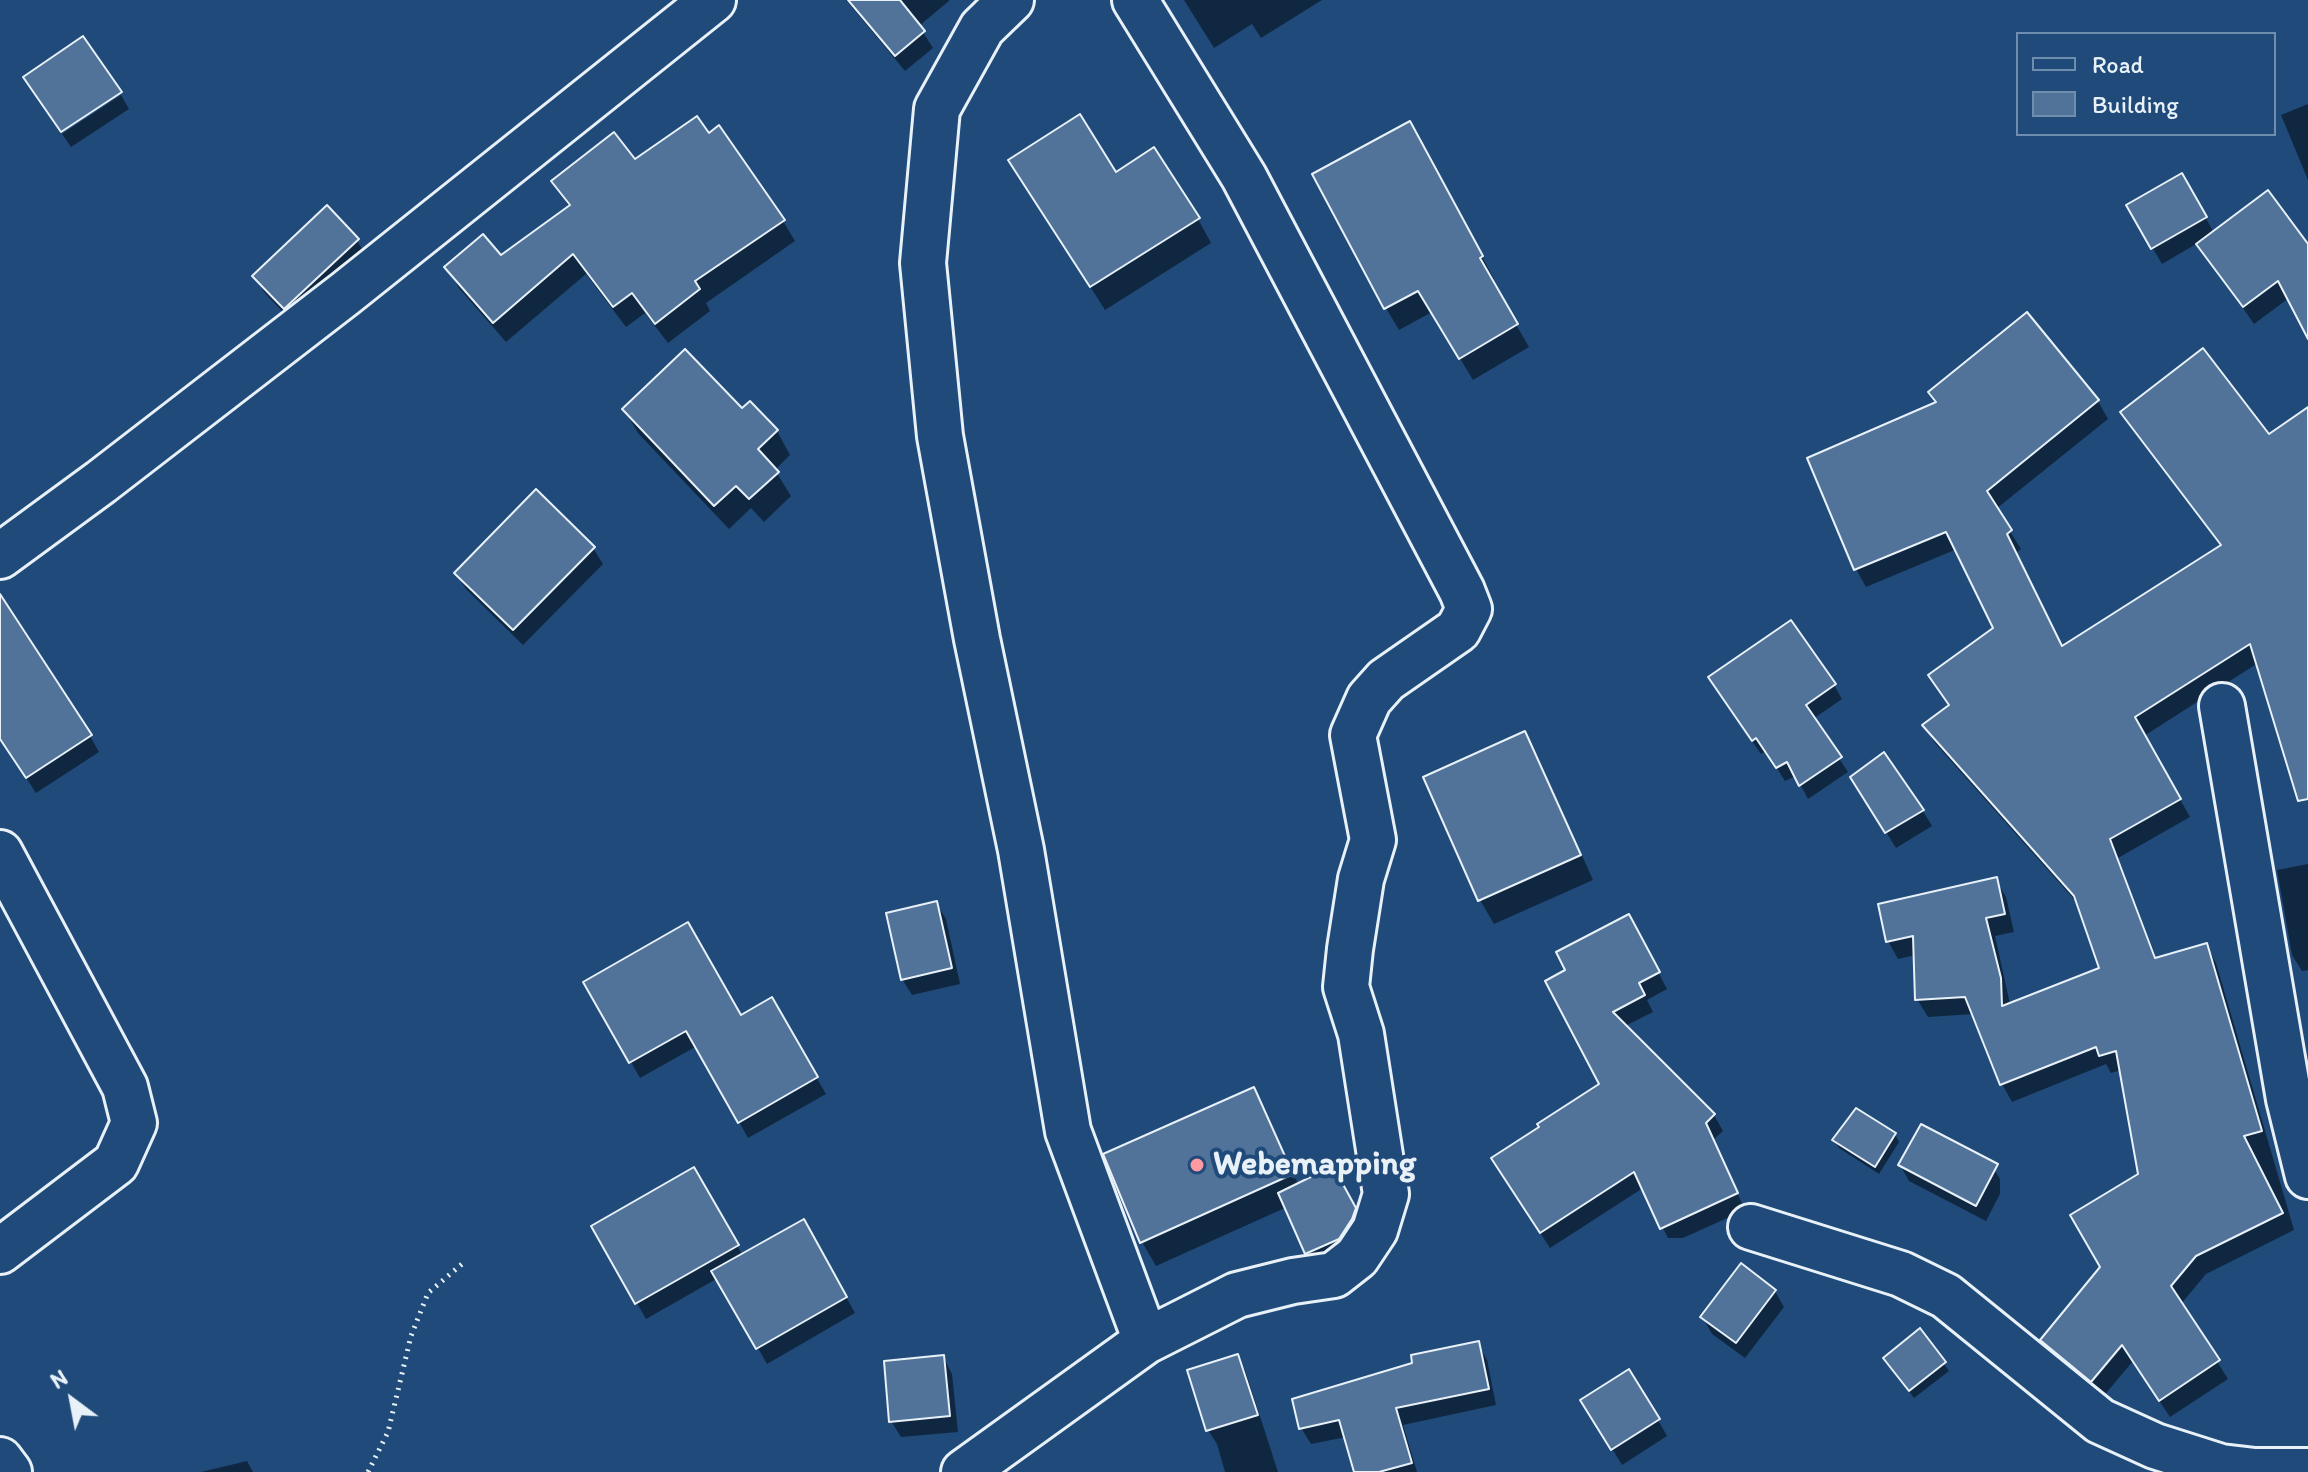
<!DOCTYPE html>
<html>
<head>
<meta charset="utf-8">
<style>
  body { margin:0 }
  #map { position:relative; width:2308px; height:1472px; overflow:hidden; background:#1f4a7a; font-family:Itim,sans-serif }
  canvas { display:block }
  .legend { position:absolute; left:2016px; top:32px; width:260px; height:104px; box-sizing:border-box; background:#1f4a7a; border:2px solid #6f8dac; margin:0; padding:10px 14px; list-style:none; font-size:24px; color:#e8f1f8 }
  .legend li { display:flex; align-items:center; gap:16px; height:40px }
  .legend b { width:40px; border:2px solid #6f8dac }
  .north { position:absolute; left:32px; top:1360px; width:80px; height:80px; -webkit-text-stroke:6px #1f4a7a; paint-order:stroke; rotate:328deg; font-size:22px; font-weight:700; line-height:32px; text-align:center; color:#e8f1f8 }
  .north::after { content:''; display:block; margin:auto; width:28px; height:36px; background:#e8f1f8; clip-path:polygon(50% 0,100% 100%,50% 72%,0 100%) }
</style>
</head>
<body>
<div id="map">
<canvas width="2308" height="1472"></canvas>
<ul class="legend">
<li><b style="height:10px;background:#1f4a7a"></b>Road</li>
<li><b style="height:22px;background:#517399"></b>Building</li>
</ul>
<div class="north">N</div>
</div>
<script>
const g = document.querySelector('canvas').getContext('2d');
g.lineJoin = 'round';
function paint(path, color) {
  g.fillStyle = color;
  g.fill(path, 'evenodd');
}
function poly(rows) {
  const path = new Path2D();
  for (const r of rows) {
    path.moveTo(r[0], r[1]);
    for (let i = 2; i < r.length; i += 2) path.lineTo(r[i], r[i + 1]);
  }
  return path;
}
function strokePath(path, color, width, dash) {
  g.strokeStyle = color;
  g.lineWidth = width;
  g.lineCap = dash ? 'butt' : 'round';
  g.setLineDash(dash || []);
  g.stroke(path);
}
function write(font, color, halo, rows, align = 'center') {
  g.font = font + ' Itim,sans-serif';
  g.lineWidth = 8;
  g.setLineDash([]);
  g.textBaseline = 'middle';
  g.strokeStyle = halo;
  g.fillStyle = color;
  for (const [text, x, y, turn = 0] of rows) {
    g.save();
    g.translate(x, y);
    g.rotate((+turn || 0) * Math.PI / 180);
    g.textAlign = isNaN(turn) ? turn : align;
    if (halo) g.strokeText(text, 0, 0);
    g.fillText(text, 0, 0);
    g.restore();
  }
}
const shadow = poly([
  [846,0,950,0,919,26,933,48,905,71],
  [1184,0,1322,0,1261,38,1252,24,1214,48],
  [121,95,129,109,71,147,62,134],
  [2308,104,2308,180,2281,115],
  [1423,146,1494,279,1491,281,1529,347,1473,380,1432,312,1399,330,1386,308],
  [635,161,783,221,795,241,706,303,710,311,668,343,645,313,626,327,586,274,506,342,459,288,447,268,501,257,569,207,554,182],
  [1116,174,1198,219,1211,243,1105,310,1025,184],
  [2182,175,2214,233,2308,247,2308,334,2289,298,2254,324,2198,243,2162,264,2128,206],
  [357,241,367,257,294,324,264,292,255,276],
  [2098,401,2108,419,1996,509,2021,549,2016,553,2062,648,2222,547,2133,430,2122,413,2268,437,2308,410,2308,776,2258,663,2144,736,2190,817,2118,858,2157,960,2206,945,2216,963,2294,1230,2206,1274,2181,1304,2228,1379,2170,1417,2133,1361,2102,1398,2052,1358,2042,1340,2102,1267,2140,1175,2121,1070,2111,1073,2106,1064,2012,1102,2002,1084,1974,1014,1928,1017,1917,999,1916,955,1898,959,1888,941,1996,880,2006,897,2014,932,1995,936,2010,1004,2101,969,2080,906,1935,743,1924,725,1950,707,1931,676,1996,629,1957,549,1866,587,1856,569,1809,459],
  [750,403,777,431,790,455,775,470,791,496,764,522,751,508,729,529,638,433,624,409,741,411],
  [593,548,603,564,523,645,466,589,456,573],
  [0,639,90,736,99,752,36,793,0,737],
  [1834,685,1842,699,1813,719,1848,772,1808,799,1796,776,1785,781,1766,751,1761,754,1718,692],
  [1524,733,1538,757,1593,880,1494,924,1480,900,1425,778],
  [1862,793,1923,811,1932,826,1896,848],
  [2308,864,2308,970,2302,971,2292,955,2277,870],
  [936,903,946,919,960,984,912,995,902,979],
  [1638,933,1667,989,1647,1000,1653,1012,1625,1026,1714,1115,1723,1131,1713,1140,1745,1210,1683,1238,1668,1238,1643,1188,1550,1248,1503,1175,1601,1084,1548,982],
  [586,982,740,1017,771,1000,826,1094,748,1138,697,1046,640,1078],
  [1253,1090,1267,1114,1299,1186,1332,1169,1364,1226,1316,1269,1287,1207,1156,1266,1142,1242],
  [1895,1134,1899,1142,1879,1174,1839,1148,1834,1140],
  [1990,1162,2000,1179,2000,1194,1986,1221,1909,1181,1900,1165],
  [693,1170,743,1256,803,1221,855,1313,767,1364,718,1278,646,1319,594,1227],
  [1775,1291,1784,1307,1745,1358,1712,1334,1703,1318],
  [1920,1331,1949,1371,1914,1398,1890,1366],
  [1478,1344,1487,1360,1496,1405,1403,1425,1417,1472,1356,1472,1346,1437,1311,1444,1301,1428],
  [1237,1356,1245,1370,1278,1472,1225,1472,1217,1444,1208,1430],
  [943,1357,952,1374,958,1432,901,1437,891,1421],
  [1592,1416,1658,1420,1667,1436,1622,1465],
  [247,1461,253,1472,201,1472]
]);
const building = poly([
  [848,0,900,0,925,31,895,56,848,0],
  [83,36,122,92,61,132,23,77,83,36],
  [1080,114,1116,172,1154,147,1200,218,1090,287,1008,160,1080,114],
  [697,116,709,133,719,125,785,220,695,281,700,289,655,324,632,293,613,307,573,254,493,323,444,267,483,234,501,255,570,205,551,181,614,132,635,159,697,116],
  [1410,121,1483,256,1480,258,1518,324,1459,359,1418,291,1384,309,1312,174,1410,121],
  [2182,173,2207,217,2151,249,2126,205,2182,173],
  [2268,190,2308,244,2308,339,2278,281,2243,307,2196,244,2268,190],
  [327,205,359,239,284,309,252,276,327,205],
  [2027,312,2099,400,1987,491,2012,530,2007,534,2062,646,2221,545,2120,412,2203,348,2269,434,2308,407,2308,799,2298,801,2250,644,2135,717,2181,799,2110,839,2155,958,2207,943,2262,1131,2244,1136,2283,1213,2196,1256,2171,1286,2220,1360,2159,1401,2122,1345,2091,1382,2040,1340,2100,1267,2070,1215,2138,1174,2116,1051,2099,1056,2096,1047,2000,1085,1965,997,1915,1000,1913,936,1886,942,1878,904,1997,877,2005,914,1986,918,2001,978,2002,1006,2099,968,2074,896,1922,725,1949,705,1928,675,1993,628,1946,532,1854,570,1807,458,1936,402,1928,392,2027,312],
  [685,349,742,408,750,401,778,430,758,449,779,472,749,499,736,486,714,506,622,409,685,349],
  [536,489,595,547,513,630,454,573,536,489],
  [0,594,92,735,26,778,0,739,0,594],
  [1791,620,1836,684,1806,705,1842,757,1799,786,1787,762,1776,768,1756,738,1752,741,1708,677,1791,620],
  [1525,731,1581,855,1478,901,1423,777,1525,731],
  [1884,752,1924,810,1885,833,1850,777,1884,752],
  [937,901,952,968,901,980,886,913,937,901],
  [1629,914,1660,972,1639,983,1645,995,1613,1012,1715,1114,1706,1123,1738,1193,1660,1229,1634,1172,1540,1233,1491,1158,1539,1127,1537,1124,1599,1084,1545,981,1565,970,1556,952,1629,914],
  [688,922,741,1015,772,997,818,1077,738,1123,686,1031,629,1063,583,982,688,922],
  [1254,1087,1293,1174,1140,1243,1103,1154,1254,1087],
  [1856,1108,1896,1133,1875,1167,1832,1140,1856,1108],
  [1921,1124,1998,1164,1976,1206,1898,1165,1921,1124],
  [1333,1166,1356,1208,1352,1219,1339,1239,1305,1254,1278,1193,1333,1166],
  [694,1167,739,1245,635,1304,591,1226,694,1167],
  [804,1219,847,1297,756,1349,711,1271,804,1219],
  [1741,1263,1776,1290,1736,1343,1700,1317,1741,1263],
  [1920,1328,1946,1362,1909,1391,1883,1358,1920,1328],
  [1479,1341,1489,1389,1396,1408,1412,1463,1379,1472,1354,1472,1339,1420,1299,1429,1292,1399,1412,1363,1411,1355,1479,1341],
  [1238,1354,1258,1415,1206,1431,1187,1370,1238,1354],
  [944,1355,950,1416,889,1422,884,1361,944,1355],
  [1629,1369,1660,1419,1611,1450,1580,1400,1629,1369]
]);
const path = poly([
  [368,1472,388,1432,411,1336,428,1293,462,1264]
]);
const minor = poly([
  [1011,0,982,28,937,109,923,263,940,436,977,639,1021,850,1068,1131,1146,1341],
  [0,556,101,482,346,293,713,0],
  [2222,706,2289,1099,2308,1176],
  [0,853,125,1087,134,1123,116,1163,0,1251],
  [1751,1227,1901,1274,1946,1296,2100,1421,2155,1446,2221,1467,2255,1471,2308,1471],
  [0,1460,9,1472],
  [964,1472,1146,1341,1237,1295,1293,1281,1334,1275,1357,1257,1375,1230,1386,1194,1361,1034,1346,987,1350,949,1361,879,1373,840,1353,735,1369,699,1386,680,1458,630,1469,609,1462,591,1244,177,1135,0]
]);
const markers = [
  [1197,1165,8,"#ff9aa2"]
];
const poiNames = [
  ["Webemapping",1213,1165]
];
paint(shadow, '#0007');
paint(building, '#517399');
strokePath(building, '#e8f1f8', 2);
strokePath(minor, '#e8f1f8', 50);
strokePath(path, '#e8f1f8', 5, [2, 6]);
strokePath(minor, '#1f4a7a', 44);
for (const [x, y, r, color] of markers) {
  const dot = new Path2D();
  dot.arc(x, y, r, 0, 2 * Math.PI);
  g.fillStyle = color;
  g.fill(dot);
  strokePath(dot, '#1f4a7a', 3);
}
write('bold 34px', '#e8f1f8', '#1f4a7a', poiNames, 'left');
</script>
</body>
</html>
